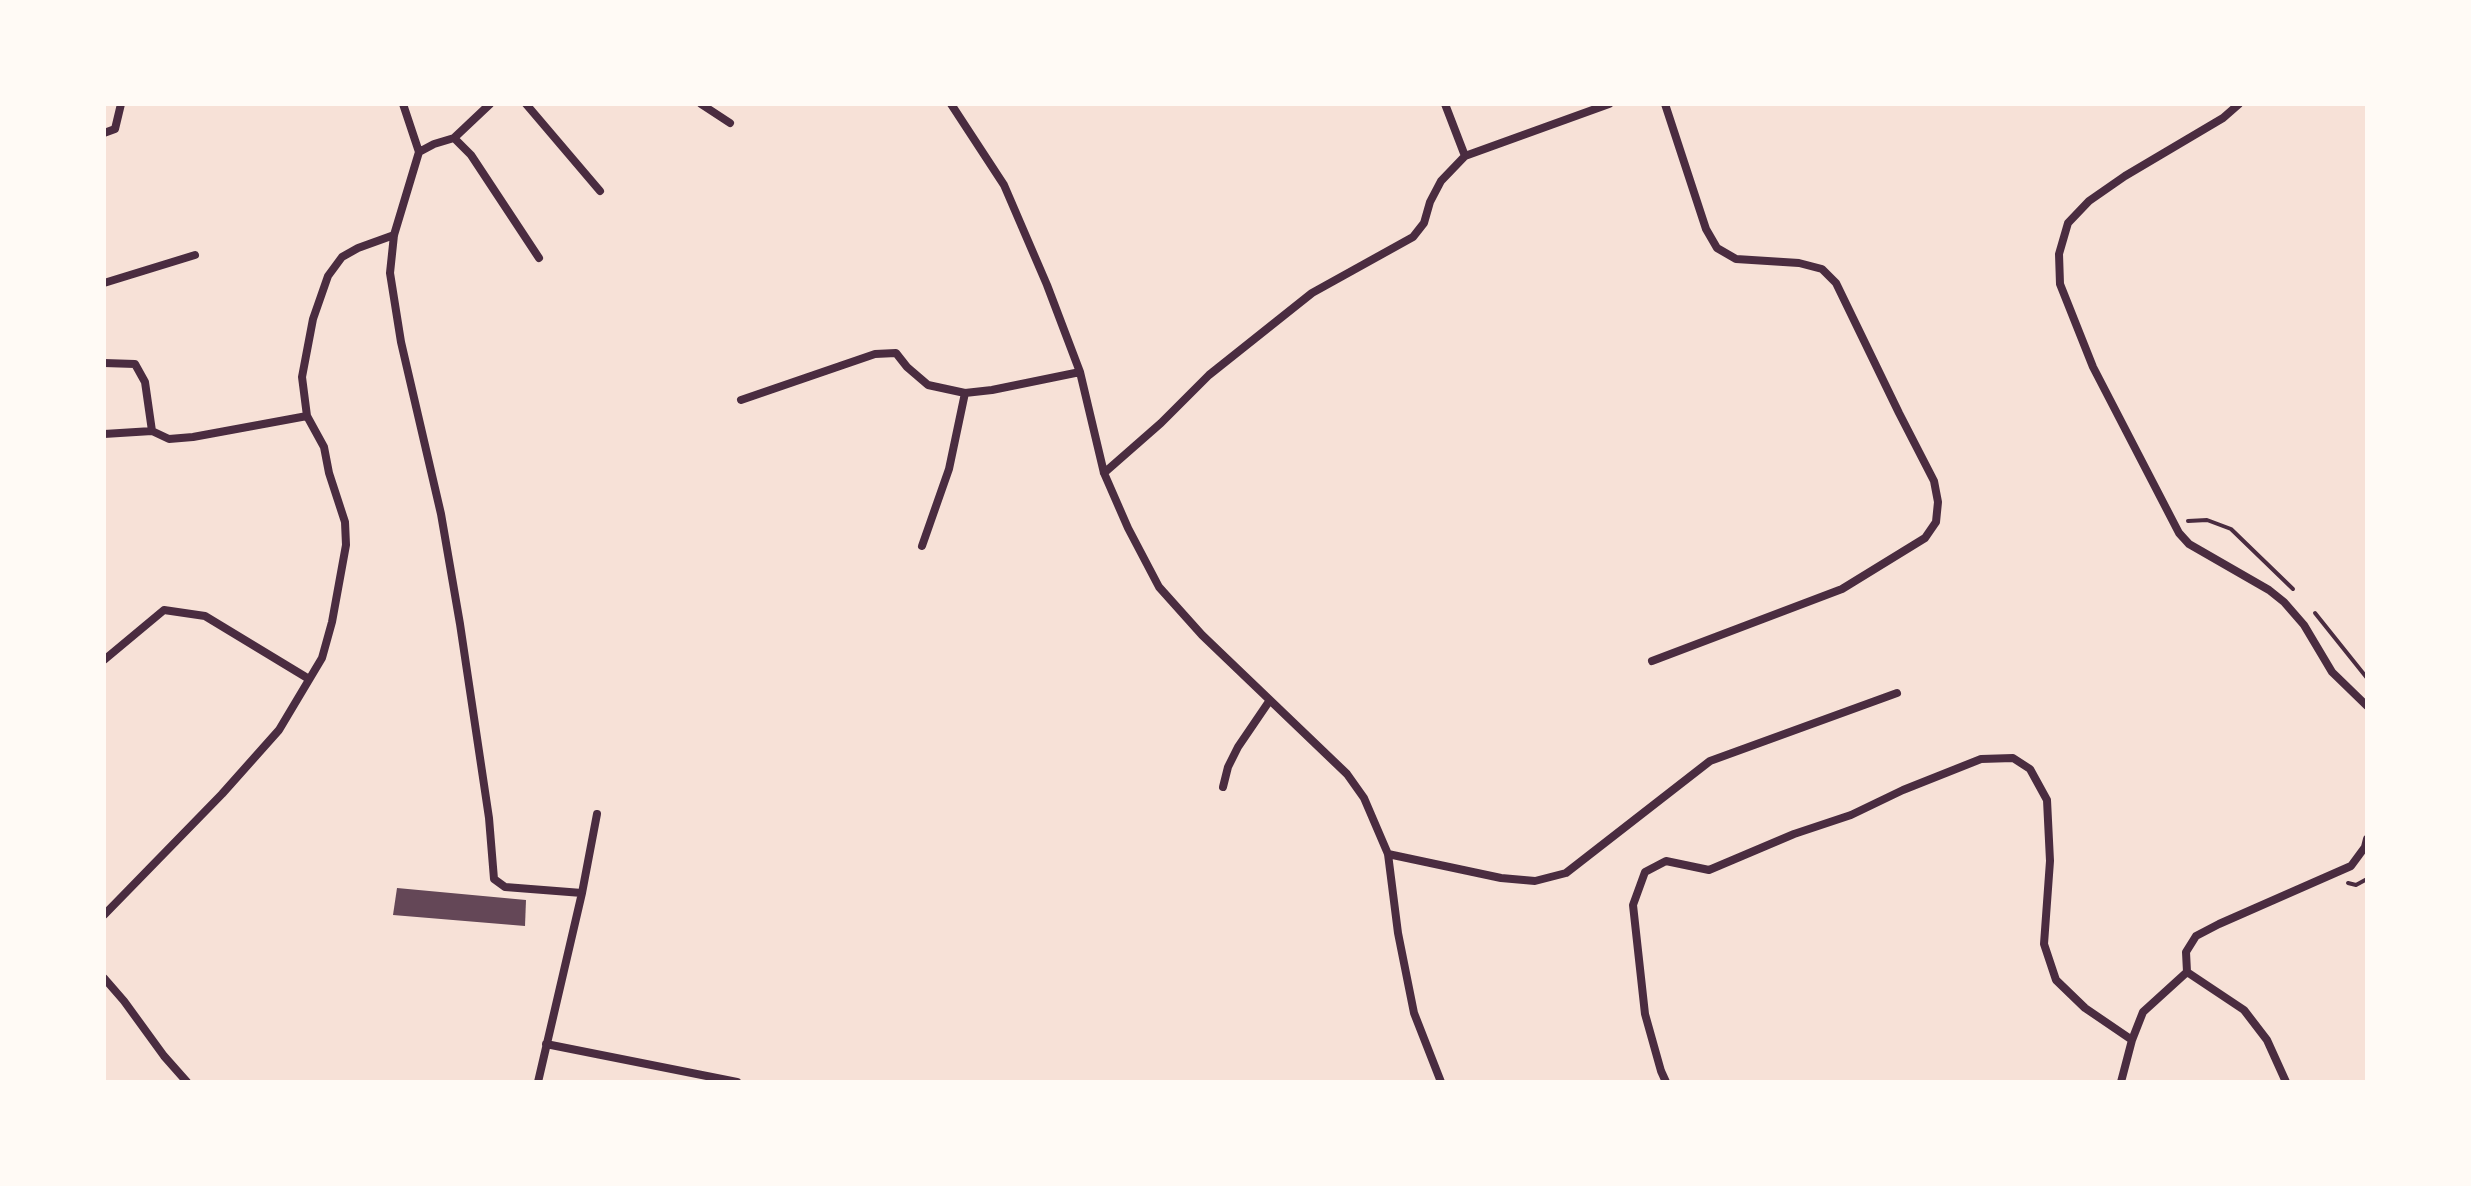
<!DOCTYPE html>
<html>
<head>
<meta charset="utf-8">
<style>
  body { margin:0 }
  #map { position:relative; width:2471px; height:1186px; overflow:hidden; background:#f7e1d7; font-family:"Roboto Condensed",sans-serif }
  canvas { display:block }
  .frame { position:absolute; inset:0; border:106px solid #fffaf5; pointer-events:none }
</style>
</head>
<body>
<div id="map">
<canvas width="2471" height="1186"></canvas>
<div class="frame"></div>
</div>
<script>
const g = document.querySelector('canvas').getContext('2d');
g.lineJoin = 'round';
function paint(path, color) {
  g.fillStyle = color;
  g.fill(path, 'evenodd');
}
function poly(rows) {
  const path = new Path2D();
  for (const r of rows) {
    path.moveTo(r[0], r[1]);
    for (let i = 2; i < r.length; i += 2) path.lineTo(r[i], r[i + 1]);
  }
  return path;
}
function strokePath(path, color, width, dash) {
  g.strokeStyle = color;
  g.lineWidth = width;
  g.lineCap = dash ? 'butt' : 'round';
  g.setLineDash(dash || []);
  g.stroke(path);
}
const building = poly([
  [397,888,526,900,525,926,393,915]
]);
const path = poly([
  [2188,521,2207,520,2231,529,2293,589],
  [2315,613,2367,678],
  [2348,883,2356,885,2367,879]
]);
const minor = poly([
  [403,104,419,152,394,235,390,273,401,342,441,514,460,624,489,818,494,879,505,887,582,893],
  [526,104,600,191],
  [701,104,730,123],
  [951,104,1004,185,1047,285,1080,372,1104,473,1128,528,1159,587,1202,635,1347,774,1364,798,1388,854,1398,933,1414,1013,1441,1082],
  [1445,104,1465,156],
  [2239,104,2223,118,2125,176,2089,201,2068,223,2059,254,2060,284,2093,367,2179,533,2189,544,2269,590,2284,602,2304,625,2332,672,2367,706],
  [104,133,115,129,121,104],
  [454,138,490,104],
  [419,152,434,144,454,138,471,155,539,258],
  [104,283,195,255],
  [104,363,135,364,145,382,152,431,169,439,193,437,307,416],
  [741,400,875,354,896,353,907,367,928,385,965,393,992,390,1080,372],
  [104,434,152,431],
  [1104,473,1161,423,1209,375,1312,293,1413,237,1424,223,1430,202,1441,181,1465,156,1609,104],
  [922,546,949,469,965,393],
  [104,660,164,610,205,616,309,679],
  [1652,661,1842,589,1925,538,1936,522,1938,502,1934,481,1899,413,1836,283,1822,269,1799,263,1736,259,1717,248,1706,229,1665,104],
  [1223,787,1228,767,1238,747,1270,700],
  [1388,854,1501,878,1535,881,1566,873,1710,761,1897,693],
  [104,915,222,794,279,730,322,658,332,622,346,545,345,522,329,473,324,447,307,416,302,377,313,319,328,276,342,257,358,248,394,235],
  [2187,972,2186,952,2196,936,2219,924,2351,866,2365,847,2367,839],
  [2187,972,2244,1010,2267,1040,2286,1082],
  [104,978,124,1001,164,1056,187,1082],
  [546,1044,737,1082],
  [538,1082,582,893,597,814],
  [1666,1082,1661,1071,1645,1014,1633,905,1645,872,1666,861,1709,870,1794,834,1851,815,1903,790,1981,759,2013,758,2030,769,2047,800,2050,861,2044,944,2056,980,2085,1008,2132,1040,2143,1012,2187,972],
  [2121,1082,2132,1040]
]);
paint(building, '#644757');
strokePath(path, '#4a2c40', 4);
strokePath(minor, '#4a2c40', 8);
</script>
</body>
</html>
